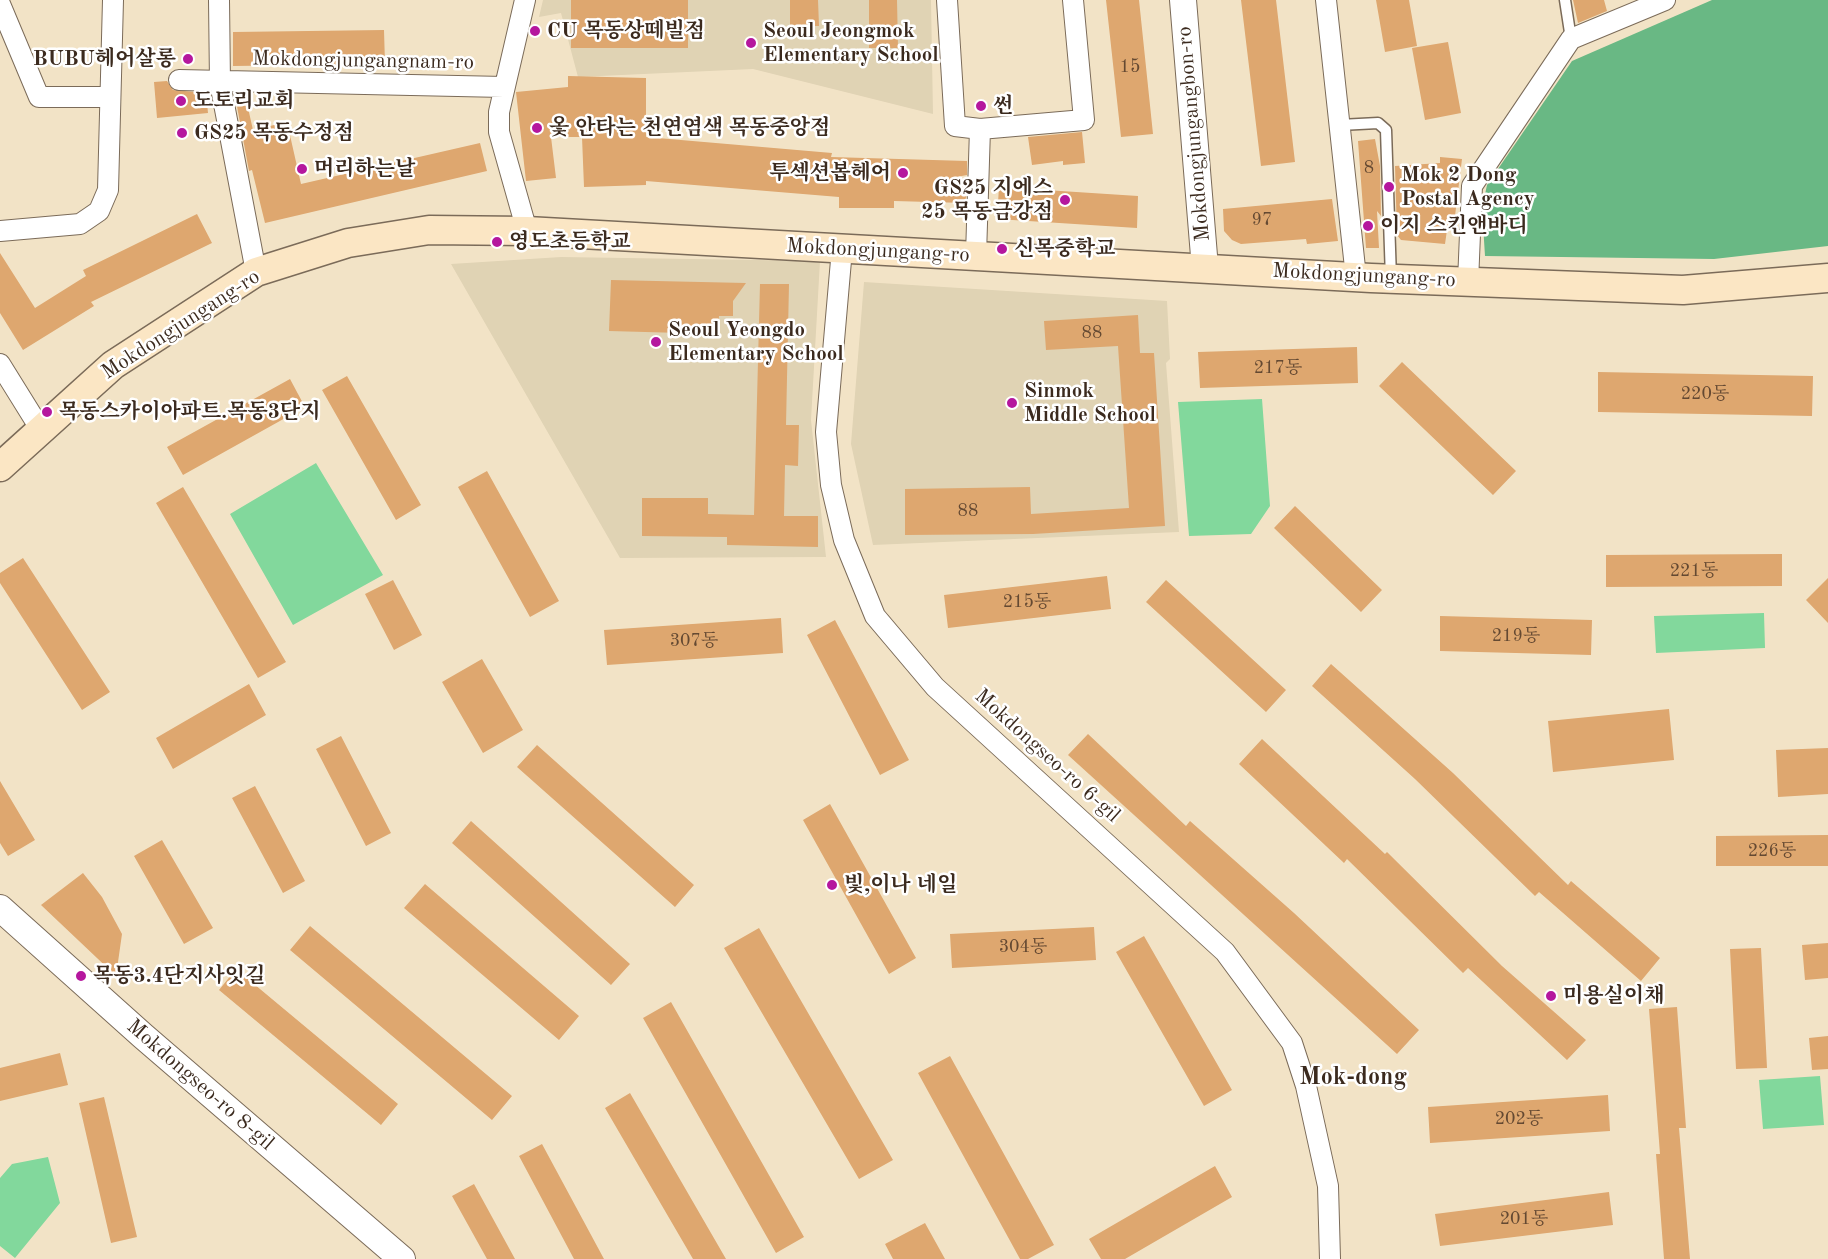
<!DOCTYPE html>
<html>
<head>
<meta charset="utf-8">
<style>
  body { margin:0 }
  canvas { display:block; background:#f2e3c6 }
</style>
</head>
<body>
<canvas width="1828" height="1259"></canvas>
<script>
const g = document.querySelector('canvas').getContext('2d');
g.lineJoin = 'round';
function paint(path, color) {
  g.fillStyle = color;
  g.fill(path, 'evenodd');
}
function poly(rows) {
  const path = new Path2D();
  for (const r of rows) {
    path.moveTo(r[0], r[1]);
    for (let i = 2; i < r.length; i += 2) path.lineTo(r[i], r[i + 1]);
  }
  return path;
}
function strokePath(path, color, width, dash) {
  g.strokeStyle = color;
  g.lineWidth = width;
  g.lineCap = dash ? 'butt' : 'round';
  g.setLineDash(dash || []);
  g.stroke(path);
}
function write(font, color, halo, rows, align = 'center') {
  g.font = font + ' "Old Standard TT","Noto Serif KR",serif';
  g.lineWidth = 5;
  g.setLineDash([]);
  g.textBaseline = 'middle';
  g.strokeStyle = halo;
  g.fillStyle = color;
  for (const [text, x, y, turn = 0] of rows) {
    g.save();
    g.translate(x, y);
    g.rotate((+turn || 0) * Math.PI / 180);
    g.textAlign = isNaN(turn) ? turn : align;
    if (halo) g.strokeText(text, 0, 0);
    g.fillText(text, 0, 0);
    g.restore();
  }
}
const built = poly([
  [543,0,931,0,933,114,753,69,578,77,561,13,539,17],
  [561,257,820,261,811,420,826,557,620,558,451,264],
  [864,282,1167,301,1170,359,1166,363,1179,532,873,545,851,444]
]);
const green = poly([
  [1262,399,1270,506,1251,534,1189,536,1178,402],
  [316,463,383,575,293,625,230,514],
  [1764,613,1765,648,1656,653,1654,616],
  [1820,1076,1824,1125,1763,1129,1759,1080],
  [48,1157,60,1203,15,1258,0,1246,0,1178,12,1164]
]);
const forest = poly([
  [1712,0,1828,0,1828,246,1714,259,1485,256,1482,208,1487,185,1572,61]
]);
const building = poly([
  [571,0,688,0,688,48,571,48],
  [790,0,818,0,819,26,790,26],
  [869,0,897,0,898,48,869,48],
  [1106,0,1139,0,1153,134,1121,137],
  [1241,0,1276,0,1295,162,1261,166],
  [1376,0,1409,0,1417,46,1385,52],
  [1573,0,1604,0,1607,11,1578,23],
  [384,30,385,64,233,66,233,32],
  [1448,42,1461,113,1425,120,1412,48],
  [568,76,646,78,646,137,832,153,831,157,967,161,967,175,951,178,951,184,966,185,966,203,894,201,894,208,839,208,839,197,646,181,646,185,584,187,582,137,551,137,556,178,526,181,516,92,568,87],
  [167,81,173,90,206,93,208,113,157,118,154,82],
  [246,99,253,130,287,122,301,184,480,143,487,171,265,223,252,170,249,171,236,101],
  [1082,132,1085,163,1063,165,1063,161,1032,165,1028,137],
  [1375,139,1380,166,1381,216,1377,211,1379,248,1366,248,1358,141],
  [1440,157,1462,159,1454,224,1448,223,1445,244,1401,240,1397,235,1395,166,1440,163],
  [999,187,1138,196,1137,228,997,219],
  [1332,199,1338,241,1307,244,1306,239,1241,244,1232,240,1224,231,1223,209],
  [197,214,212,243,91,302,94,306,23,350,0,313,0,253,35,308,86,276,83,270],
  [611,280,746,283,733,301,733,316,719,316,718,334,609,331],
  [760,284,789,284,786,425,799,425,798,466,785,465,784,516,818,516,818,547,727,545,727,537,642,536,642,498,708,498,708,514,754,515],
  [1138,315,1140,353,1154,353,1165,526,1033,534,905,535,905,489,1030,487,1031,514,1129,508,1118,346,1046,350,1044,321],
  [1357,347,1358,383,1200,388,1198,352],
  [1402,362,1516,471,1493,495,1379,386],
  [1598,372,1813,376,1812,416,1598,412],
  [347,376,421,505,396,520,322,390],
  [290,379,305,407,183,475,167,447],
  [487,471,559,601,530,617,458,487],
  [183,487,286,662,258,678,156,503],
  [1295,506,1382,590,1361,612,1274,528],
  [1782,554,1782,586,1606,587,1606,555],
  [23,558,110,692,82,710,0,583,0,573],
  [1107,576,1111,609,948,628,944,595],
  [1828,578,1828,623,1806,600],
  [393,580,422,635,394,650,365,594],
  [1166,580,1286,690,1266,712,1146,602],
  [1440,616,1592,620,1591,655,1440,651],
  [781,618,783,653,607,665,604,630],
  [835,620,909,760,880,775,807,635],
  [482,659,523,730,483,753,442,682],
  [1331,664,1453,773,1568,885,1571,881,1660,958,1641,981,1539,892,1535,896,1415,779,1312,686],
  [249,684,266,715,173,769,156,738],
  [1669,709,1674,760,1553,772,1548,721],
  [1088,734,1186,826,1190,821,1294,913,1419,1030,1397,1054,1068,755],
  [341,736,391,833,366,846,316,749],
  [1262,739,1385,854,1387,852,1502,966,1586,1040,1567,1060,1468,968,1463,973,1347,859,1344,863,1239,764],
  [537,745,694,885,675,907,517,767],
  [1828,748,1828,794,1778,797,1776,750],
  [0,781,35,840,8,856,0,843],
  [255,786,305,881,283,893,232,798],
  [830,804,916,958,889,974,803,820],
  [471,821,630,964,611,985,452,843],
  [1828,835,1828,866,1716,866,1716,836],
  [162,840,213,928,184,944,134,856],
  [83,873,102,897,122,934,116,976,41,905],
  [425,884,579,1016,559,1040,404,908],
  [310,926,512,1096,492,1120,290,950],
  [1094,927,1096,960,952,968,950,934],
  [759,928,893,1160,859,1179,724,948],
  [1144,936,1232,1090,1204,1106,1116,952],
  [1828,943,1828,978,1805,980,1802,945],
  [1761,948,1767,1068,1736,1069,1730,949],
  [236,969,398,1104,381,1125,219,990],
  [671,1002,804,1237,776,1253,643,1018],
  [1677,1007,1686,1128,1679,1128,1690,1259,1664,1259,1656,1154,1660,1154,1649,1009],
  [1828,1036,1828,1069,1812,1070,1809,1038],
  [60,1053,68,1085,0,1101,0,1068],
  [950,1056,1054,1245,1028,1259,1020,1259,918,1073],
  [630,1093,726,1259,693,1259,605,1108],
  [1608,1095,1610,1131,1430,1143,1428,1107],
  [104,1097,137,1237,111,1243,79,1103],
  [542,1144,604,1259,574,1259,519,1156],
  [1215,1166,1232,1197,1125,1259,1101,1259,1089,1239],
  [474,1184,515,1259,487,1259,452,1196],
  [1609,1192,1613,1225,1440,1246,1435,1214],
  [925,1223,945,1259,893,1259,885,1244]
]);
const service = poly([
  [1565,0,1571,39],
  [1340,125,1378,123,1386,130,1391,279]
]);
const minor = poly([
  [219,0,220,83,256,272],
  [525,0,499,112,499,132,527,231],
  [947,0,955,126,980,129,976,255],
  [1326,0,1356,277],
  [0,4,39,97,110,97],
  [179,80,504,87],
  [980,129,1084,120,1073,0],
  [0,231,80,224,99,211,108,190,113,0],
  [842,249,826,432,831,485,844,540,875,616,935,687,1225,952,1292,1043,1306,1086,1328,1186,1330,1259],
  [1468,282,1472,186,1571,39,1665,0],
  [0,364,41,430]
]);
const tertiary = poly([
  [1183,0,1205,268],
  [0,908,143,1036,402,1259]
]);
const secondary = poly([
  [0,467,113,365,256,272,348,243,429,230,527,231,1371,278,1683,290,1828,278]
]);
const markers = [
  [535,31,6,"#b5179e"],
  [751,43,6,"#b5179e"],
  [188,59,6,"#b5179e"],
  [181,101,6,"#b5179e"],
  [981,106,6,"#b5179e"],
  [537,128,6,"#b5179e"],
  [182,133,6,"#b5179e"],
  [302,169,6,"#b5179e"],
  [903,173,6,"#b5179e"],
  [1389,187,6,"#b5179e"],
  [1065,200,6,"#b5179e"],
  [1368,226,6,"#b5179e"],
  [497,242,6,"#b5179e"],
  [1002,249,6,"#b5179e"],
  [656,342,6,"#b5179e"],
  [1012,403,6,"#b5179e"],
  [47,412,6,"#b5179e"],
  [832,885,6,"#b5179e"],
  [81,976,6,"#b5179e"],
  [1551,996,6,"#b5179e"]
];
const numberNames = [
  ["15",1130,67],
  ["8",1369,168],
  ["97",1262,220],
  ["88",1092,333],
  ["217동",1278,368],
  ["220동",1705,394],
  ["88",968,511],
  ["221동",1694,571],
  ["215동",1027,602],
  ["219동",1516,636],
  ["307동",694,641],
  ["226동",1772,851],
  ["304동",1023,947],
  ["202동",1519,1119],
  ["201동",1524,1219]
];
const poiNames = [
  ["CU 목동상떼빌점",547,31],
  ["Seoul Jeongmok",763,31],
  ["Elementary School",763,55],
  ["BUBU헤어살롱",176,59,"right"],
  ["도토리교회",193,101],
  ["썬",993,106],
  ["옻 안타는 천연염색 목동중앙점",549,128],
  ["GS25 목동수정점",194,133],
  ["머리하는날",314,169],
  ["투섹션봅헤어",891,173,"right"],
  ["Mok 2 Dong",1401,175],
  ["Postal Agency",1401,199],
  ["GS25 지에스",1053,188,"right"],
  ["25 목동금강점",1053,212,"right"],
  ["이지 스킨앤바디",1380,226],
  ["영도초등학교",509,242],
  ["신목중학교",1014,249],
  ["Seoul Yeongdo",668,330],
  ["Elementary School",668,354],
  ["Sinmok",1024,391],
  ["Middle School",1024,415],
  ["목동스카이아파트.목동3단지",59,412],
  ["빛,이나 네일",844,885],
  ["목동3.4단지사잇길",93,976],
  ["미용실이채",1563,996]
];
const streetNames = [
  ["Mokdongjungangnam-ro",363,61,1],
  ["Mokdongjungangbon-ro",1194,134,-95],
  ["Mokdongjungang-ro",878,251,3],
  ["Mokdongjungang-ro",1364,276,3],
  ["Mokdongjungang-ro",181,325,-33],
  ["Mokdongseo-ro 6-gil",1047,756,42],
  ["Mokdongseo-ro 8-gil",200,1085,41]
];
const quarterNames = [
  ["Mok-dong",1353,1078]
];
paint(built, '#e0d3b4');
paint(green, '#82d89c');
paint(forest, '#69b884');
paint(building, '#dea76f');
strokePath(service, '#7b6b59', 13);
strokePath(minor, '#7b6b59', 22);
strokePath(tertiary, '#7b6b59', 28);
strokePath(secondary, '#7b6b59', 31);
strokePath(service, '#fff', 10);
strokePath(minor, '#fff', 20);
strokePath(tertiary, '#fff', 26);
strokePath(secondary, '#fbe6c4', 28);
for (const [x, y, r, color] of markers) {
  const dot = new Path2D();
  dot.arc(x, y, r, 0, 2 * Math.PI);
  g.fillStyle = color;
  g.fill(dot);
  strokePath(dot, '#fff', 2);
}
write('18px', '#644932', null, numberNames);
write('bold 21px', '#3b2a1e', '#fff', poiNames, 'left');
write('21px', '#3b2a1e', '#fff', streetNames);
write('bold 24px', '#3b2a1e', '#fff', quarterNames);
</script>
</body>
</html>
